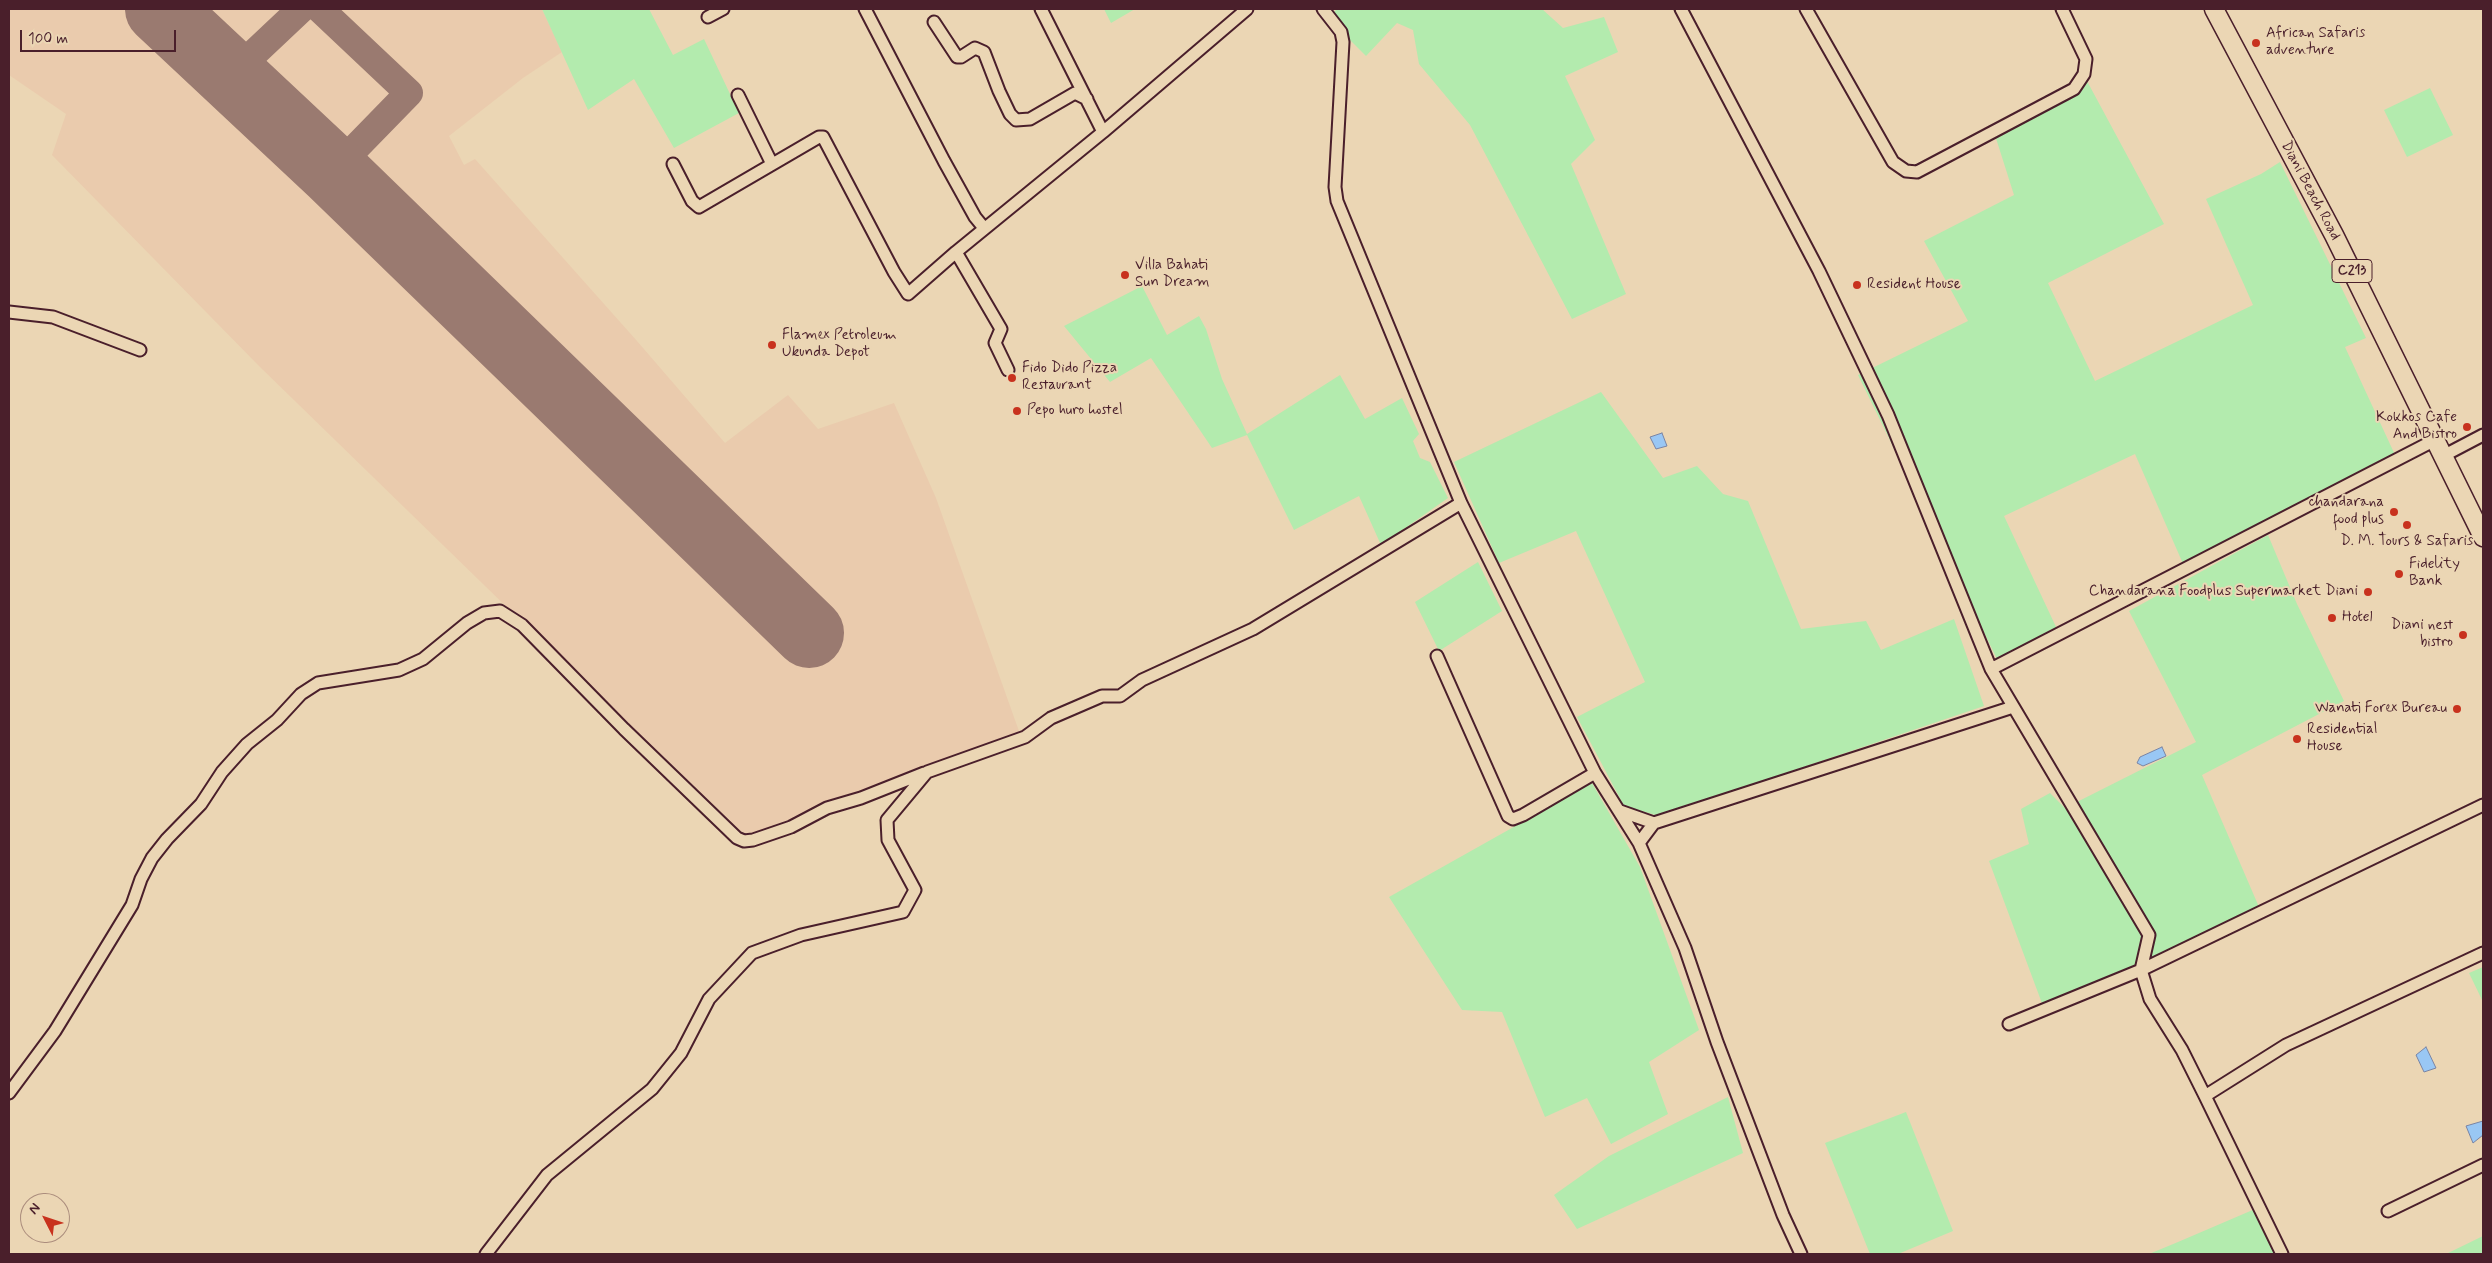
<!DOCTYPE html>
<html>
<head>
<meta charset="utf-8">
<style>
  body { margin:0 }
  #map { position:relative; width:2492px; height:1263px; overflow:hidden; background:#ebd6b4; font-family:Mynerve,sans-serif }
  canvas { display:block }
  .frame { position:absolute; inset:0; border:10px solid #4a1f2b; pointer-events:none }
  .north { position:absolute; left:20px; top:1193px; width:50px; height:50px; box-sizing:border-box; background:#ebd6b4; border:1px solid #ab8d7d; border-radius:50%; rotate:311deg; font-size:14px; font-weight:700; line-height:20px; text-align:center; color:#4a1f2b }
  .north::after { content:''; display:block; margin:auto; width:18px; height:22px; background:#c8321e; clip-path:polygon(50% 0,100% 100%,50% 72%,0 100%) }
  .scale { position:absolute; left:20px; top:30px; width:156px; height:22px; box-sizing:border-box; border:2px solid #4a1f2b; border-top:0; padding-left:6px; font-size:15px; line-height:18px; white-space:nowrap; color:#4a1f2b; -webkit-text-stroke:4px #ebd6b4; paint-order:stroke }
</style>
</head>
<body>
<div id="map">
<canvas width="2492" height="1263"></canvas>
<div class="frame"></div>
<div class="north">N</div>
<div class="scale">100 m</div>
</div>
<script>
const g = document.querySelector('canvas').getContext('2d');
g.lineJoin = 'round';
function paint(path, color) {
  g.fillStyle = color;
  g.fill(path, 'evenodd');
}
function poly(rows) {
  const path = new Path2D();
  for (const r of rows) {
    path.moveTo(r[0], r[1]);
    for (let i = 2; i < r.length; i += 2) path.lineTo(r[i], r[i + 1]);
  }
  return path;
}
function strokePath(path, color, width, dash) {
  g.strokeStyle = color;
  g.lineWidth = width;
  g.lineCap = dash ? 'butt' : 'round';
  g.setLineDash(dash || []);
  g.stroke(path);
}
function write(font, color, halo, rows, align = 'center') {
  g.font = font + ' Mynerve,sans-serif';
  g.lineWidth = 4;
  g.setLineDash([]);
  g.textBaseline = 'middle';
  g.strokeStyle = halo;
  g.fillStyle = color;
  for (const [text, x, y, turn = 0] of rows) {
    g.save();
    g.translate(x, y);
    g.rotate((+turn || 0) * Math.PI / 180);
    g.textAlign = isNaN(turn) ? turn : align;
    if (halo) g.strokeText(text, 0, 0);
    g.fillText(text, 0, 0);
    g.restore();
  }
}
const built = poly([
  [9,9,542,9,562,52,523,78,449,136,464,165,475,159,637,341,725,443,788,395,818,429,894,403,936,498,1020,734,743,837,260,367,52,155,66,114,9,75]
]);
const green = poly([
  [542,9,649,9,673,55,704,39,739,113,674,148,634,79,588,110],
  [1104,9,1135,9,1111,23],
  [1337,9,1542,9,1563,28,1604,17,1618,52,1565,76,1595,140,1571,164,1626,294,1572,319,1470,125,1419,64,1413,30,1397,23,1366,56,1328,18],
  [2087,81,2164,224,2048,283,2095,381,2253,305,2206,199,2261,174,2280,162,2366,338,2345,347,2396,457,2184,566,2135,454,2004,516,2057,629,1997,659,1858,375,1968,321,1924,241,2014,195,1994,132],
  [2430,88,2453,135,2407,157,2384,110],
  [1142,286,1167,335,1199,316,1206,329,1222,379,1247,434,1340,375,1365,419,1402,398,1419,434,1413,441,1420,458,1430,462,1448,498,1381,545,1359,496,1294,530,1247,435,1212,448,1151,358,1110,382,1064,326],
  [1601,392,1663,478,1697,466,1723,494,1748,501,1801,629,1866,621,1881,650,1954,619,1984,706,1659,816,1624,806,1577,717,1645,682,1576,531,1499,563,1454,462],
  [2268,535,2297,604,2344,701,2202,775,2259,907,2122,974,2043,1006,1989,861,2029,844,2021,809,2050,793,2065,808,2196,742,2129,611],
  [1478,562,1502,611,1439,651,1415,602],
  [1592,783,1640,867,1699,1030,1649,1062,1668,1114,1611,1144,1587,1098,1545,1117,1502,1012,1462,1010,1389,897],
  [2483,967,2483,1002,2469,973],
  [1728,1097,1743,1153,1577,1229,1554,1195,1609,1156],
  [1906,1112,1953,1231,1898,1254,1870,1254,1825,1143],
  [2262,1206,2285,1254,2149,1254,2178,1242],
  [2483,1236,2483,1254,2446,1254]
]);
const water = poly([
  [1662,433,1667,446,1656,449,1650,437,1662,433],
  [2162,747,2166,756,2143,766,2137,763,2140,757,2162,747],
  [2426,1047,2436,1068,2424,1072,2416,1055,2426,1047],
  [2483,1121,2483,1135,2473,1143,2466,1126,2483,1121]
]);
const taxiway = poly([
  [320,9,409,93,333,171],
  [231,75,301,9]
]);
const runway = poly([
  [160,9,333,171,809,633]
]);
const minor = poly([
  [865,9,944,161,975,217,984,228],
  [1041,9,1103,132],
  [1323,9,1341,32,1343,42,1335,187,1337,201,1461,503,1595,773,1639,843],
  [1681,9,1819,271,1888,415,1991,669,2149,935,2141,970,2150,999,2182,1050,2205,1096,2282,1254],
  [1806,9,1893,162,1906,171,1917,172,2074,89,2084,74,2086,59,2062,9],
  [708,17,723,9],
  [934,22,957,57,961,57,975,48,984,52,999,91,1010,114,1016,120,1030,119,1075,93,1087,99],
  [738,95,772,164],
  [673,164,692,201,699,207,819,137,823,137,894,272,908,294,956,252,1103,132,1247,9],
  [956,252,1001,329,995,343,1008,370],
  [9,312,53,317,140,350],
  [2443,456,2483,435],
  [1437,656,1508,816,1513,819,1523,815,1595,773],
  [1991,669,2435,440],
  [1620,811,1654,823],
  [2009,1024,2141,970,2483,805],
  [9,1093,55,1031,132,905,141,879,152,858,167,839,201,804,222,772,247,744,277,720,301,694,318,683,399,670,423,659,467,623,484,613,500,611,522,625,624,729,737,838,744,841,753,840,791,827,827,808,861,798,924,773],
  [2205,1096,2286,1045,2483,953],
  [2388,1211,2483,1165],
  [486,1254,547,1175,652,1089,681,1053,709,999,752,953,801,935,903,912,915,890,888,840,887,820,927,772,1025,737,1051,718,1102,696,1120,696,1142,680,1253,629,1461,503],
  [1801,1254,1783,1215,1717,1042,1685,948,1639,843,1654,823,2013,707]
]);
const primary = poly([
  [2214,9,2334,235,2483,537]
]);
const markers = [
  [2256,43,5,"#c8321e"],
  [1125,275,5,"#c8321e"],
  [1857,285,5,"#c8321e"],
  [772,345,5,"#c8321e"],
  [1012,378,5,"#c8321e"],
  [1017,411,5,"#c8321e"],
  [2467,427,5,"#c8321e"],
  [2394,512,5,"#c8321e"],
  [2407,525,5,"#c8321e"],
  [2399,574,5,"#c8321e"],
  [2368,592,5,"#c8321e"],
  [2332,618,5,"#c8321e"],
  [2463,635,5,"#c8321e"],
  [2457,709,5,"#c8321e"],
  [2297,739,5,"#c8321e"]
];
const shields = [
  [2352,271,40]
];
const shieldNames = [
  ["C213",2352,271]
];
const poiNames = [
  ["African Safaris",2266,34],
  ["adventure",2266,51],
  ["Villa Bahati",1135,266],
  ["Sun Dream",1135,283],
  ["Resident House",1867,285],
  ["Flamex Petroleum",782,336],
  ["Ukunda Depot",782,353],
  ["Fido Dido Pizza",1022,369],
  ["Restaurant",1022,386],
  ["Pepo huro hostel",1027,411],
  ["Kokkos Cafe",2457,418,"right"],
  ["And Bistro",2457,435,"right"],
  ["chandarana",2384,503,"right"],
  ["food plus",2384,520,"right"],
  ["D. M. Tours & Safaris",2407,542,"center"],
  ["Fidelity",2409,565],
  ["Bank",2409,582],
  ["Chandarana Foodplus Supermarket Diani",2358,592,"right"],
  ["Hotel",2342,618],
  ["Diani nest",2453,626,"right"],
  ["bistro",2453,643,"right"],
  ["Wanati Forex Bureau",2447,709,"right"],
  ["Residential",2307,730],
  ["House",2307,747]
];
const streetNames = [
  ["Diani Beach Road",2310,191,62]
];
paint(built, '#eacbad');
paint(green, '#b3ebae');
paint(water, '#99c7f4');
strokePath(water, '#7984a4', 1);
strokePath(taxiway, '#9a7a70', 28);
strokePath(runway, '#9a7a70', 70);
strokePath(minor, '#4a1f2b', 15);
strokePath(primary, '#4a1f2b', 21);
strokePath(minor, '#ebd6b4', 11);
strokePath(primary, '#ebd6b4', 18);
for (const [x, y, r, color] of markers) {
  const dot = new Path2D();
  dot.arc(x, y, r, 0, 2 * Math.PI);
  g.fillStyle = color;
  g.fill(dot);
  strokePath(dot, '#ebd6b4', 2);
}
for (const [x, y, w] of shields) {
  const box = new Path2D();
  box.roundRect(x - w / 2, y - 11.5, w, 23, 4);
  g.fillStyle = '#ebd6b4';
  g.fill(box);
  strokePath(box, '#4a1f2b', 1);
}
write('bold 14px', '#4a1f2b', null, shieldNames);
write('15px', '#4a1f2b', '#ebd6b4', poiNames, 'left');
write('15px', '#4a1f2b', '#ebd6b4', streetNames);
</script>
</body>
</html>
